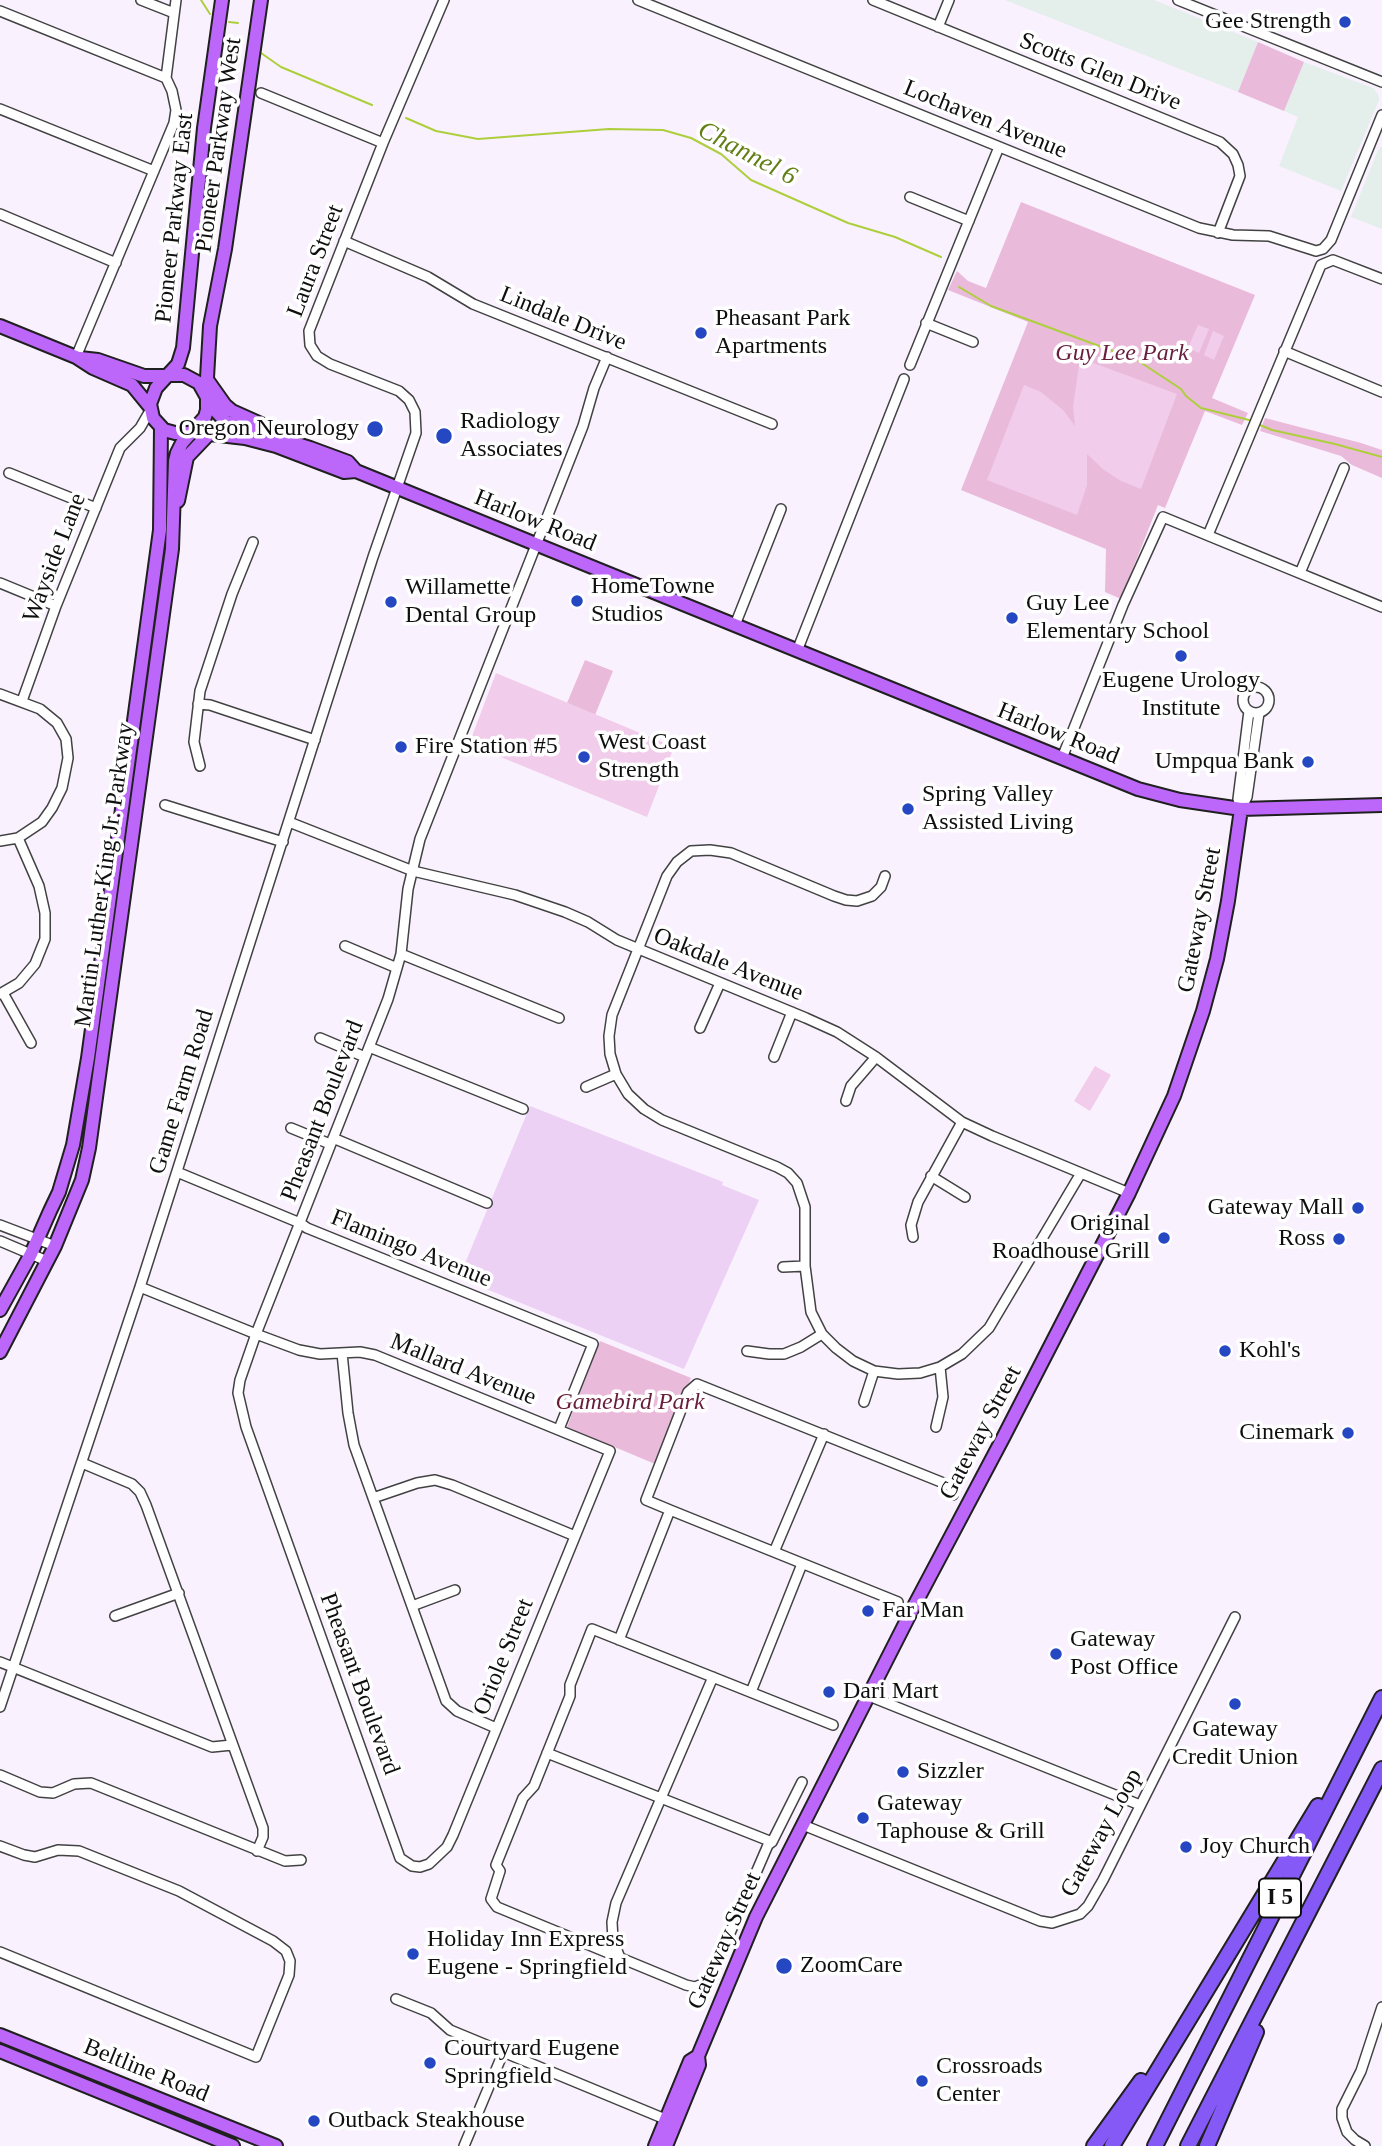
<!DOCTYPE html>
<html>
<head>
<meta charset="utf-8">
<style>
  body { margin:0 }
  canvas { display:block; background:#faf1ff }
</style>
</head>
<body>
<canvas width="1382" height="2146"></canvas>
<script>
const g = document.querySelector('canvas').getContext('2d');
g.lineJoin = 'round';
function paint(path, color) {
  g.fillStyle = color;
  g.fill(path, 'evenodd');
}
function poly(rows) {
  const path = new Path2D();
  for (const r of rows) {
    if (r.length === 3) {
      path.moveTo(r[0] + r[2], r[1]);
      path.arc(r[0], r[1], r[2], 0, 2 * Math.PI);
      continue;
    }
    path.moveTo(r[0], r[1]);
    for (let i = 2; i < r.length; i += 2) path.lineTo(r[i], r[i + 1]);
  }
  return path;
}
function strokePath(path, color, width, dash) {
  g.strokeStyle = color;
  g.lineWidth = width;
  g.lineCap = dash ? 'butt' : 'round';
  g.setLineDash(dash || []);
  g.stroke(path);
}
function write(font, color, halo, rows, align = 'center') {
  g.font = font + ' "Times New Roman",serif';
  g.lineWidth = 7;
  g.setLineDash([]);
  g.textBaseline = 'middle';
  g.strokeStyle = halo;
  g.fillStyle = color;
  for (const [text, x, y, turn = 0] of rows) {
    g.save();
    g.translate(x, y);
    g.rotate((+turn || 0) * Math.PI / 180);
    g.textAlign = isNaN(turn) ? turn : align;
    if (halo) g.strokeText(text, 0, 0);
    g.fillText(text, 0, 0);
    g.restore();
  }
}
const industrial = poly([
  [1005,0,1154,0,1258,42,1238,92],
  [1304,62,1373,88,1378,94,1379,100,1341,191,1279,166,1298,117,1284,111],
  [1382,146,1382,229,1351,217,1378,150]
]);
const farmland = poly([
  [530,1106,723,1182,722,1185,759,1200,684,1369,459,1278]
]);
const green = poly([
  [1258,42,1304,62,1284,111,1238,92],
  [1021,202,1255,295,1212,398,1248,413,1242,425,1205,411,1165,508,1158,505,1121,599,1105,592,1106,549,961,490,1028,322,948,290,957,271,968,281,986,288],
  [1265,418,1361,443,1382,450,1382,478,1352,465,1341,456,1260,431],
  [585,660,613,671,595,715,567,703],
  [600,1341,691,1378,655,1464,567,1427]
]);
const pitch = poly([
  [1198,325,1209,329,1199,353,1188,348],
  [1213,331,1224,336,1214,360,1204,355],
  [1080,358,1177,394,1141,489,1121,481,1104,470,1087,454,1087,485,1077,515,987,480,1024,385,1041,392,1063,410,1075,426,1073,407],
  [496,673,674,747,647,817,469,744],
  [1095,1066,1111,1075,1090,1111,1074,1101]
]);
const stream = poly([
  [201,0,210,14],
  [229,22,238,23],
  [261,53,281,67,372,105],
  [406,118,436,131,478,139,609,129,663,130,691,138,721,154,751,180,848,223,895,237,941,257],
  [959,287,991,306,1137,360,1181,389,1186,396,1201,408,1249,420],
  [1260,425,1272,430,1335,444,1382,457]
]);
const minor = poly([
  [141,0,174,13],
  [638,0,1199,228,1233,235,1269,236,1316,251,1323,249,1331,240,1382,115],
  [873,0,1220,142,1233,154,1238,165,1240,176,1218,233],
  [1178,0,1382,82],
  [0,11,166,78],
  [938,27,949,0],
  [261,93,383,143],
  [0,109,154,171],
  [910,197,969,221],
  [0,214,116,263],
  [344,241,428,277,473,304,772,424],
  [926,323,973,342],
  [1284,351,1382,392],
  [76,357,174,123,176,110,172,91,166,78,176,0],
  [910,365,999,147],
  [9,473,96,508],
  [1208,535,1321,265,1333,260,1382,279],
  [1300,573,1344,468],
  [0,583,56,606],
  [735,625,781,509],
  [797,651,904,379],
  [1256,700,13],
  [0,694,40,709,57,723,66,739,68,758,62,788,52,808,42,822,18,838],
  [22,701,56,606,120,448,140,428,151,409],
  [198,704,210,705,315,740],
  [1062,758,1123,605,1163,517,1382,607],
  [200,766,194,742,200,691,232,594,253,542],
  [165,805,283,842],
  [1241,809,1238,799,1249,711],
  [1241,809,1247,797,1259,713],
  [289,822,413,871,515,895,565,912,588,922,617,940,806,1018,837,1032,876,1057,962,1122,992,1136,1129,1193],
  [0,841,18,838,39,886,45,913,45,939,35,964,19,983,0,994],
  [885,876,881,887,872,896,857,901,846,900,834,896,731,853,710,850,691,851,677,862,667,876,612,1015,609,1036,610,1054,616,1074,628,1094,644,1109,662,1120,777,1167,788,1173,797,1183,805,1207,805,1266,811,1312,822,1334,836,1348,853,1361,874,1371,898,1374,920,1373,940,1367,962,1354,989,1328,1081,1173],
  [345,946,397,968],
  [401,954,559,1018],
  [3,993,31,1043],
  [700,1028,720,983],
  [320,1038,365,1057],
  [369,1047,523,1109],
  [774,1057,792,1012],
  [586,1087,616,1074],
  [846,1101,851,1086,876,1057],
  [291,1128,330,1144],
  [333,1138,487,1203],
  [177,1172,300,1223,307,1228,593,1344,559,1429],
  [931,1176,965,1197],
  [0,1225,55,1246],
  [913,1237,911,1225,918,1202,962,1122],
  [0,1241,47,1261],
  [783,1267,805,1266],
  [140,1287,256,1334,299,1350,320,1354,360,1352,375,1355,610,1451,453,1835,447,1847,429,1864,420,1867,412,1866,400,1858,246,1427,238,1393,240,1380,256,1334,388,999,401,954,408,889,420,839,583,426,594,388,607,357],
  [747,1351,769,1354,784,1354,801,1347,822,1334],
  [342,1353,348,1413,354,1445,446,1701,457,1711,496,1728],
  [864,1402,874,1371],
  [936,1427,943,1397,940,1367],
  [82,1463,132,1484,140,1492,146,1505,263,1828,263,1837,257,1851],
  [373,1498,417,1483,435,1480,452,1485,575,1536],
  [670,1510,646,1500,688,1392,697,1384,946,1484,951,1487,953,1495],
  [774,1552,824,1434],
  [412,1606,455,1590],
  [115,1616,179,1593],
  [619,1640,670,1510,898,1602],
  [0,1662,212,1747,232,1745],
  [751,1692,802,1564],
  [869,1696,1140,1805],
  [0,1707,140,1287,373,557,416,433,415,412,409,400,399,391,330,364,317,356,310,345,309,331,383,143,444,0],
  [547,1753,772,1842],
  [0,1775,40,1792,53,1793,74,1784,91,1783,285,1861,301,1860],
  [802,1782,772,1842,768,1845,711,1977,705,1983,695,1987,686,1985,497,1907,491,1899,500,1871,496,1865,523,1798,534,1786,570,1696,570,1685,592,1629,833,1725],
  [803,1825,1040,1921,1052,1923,1080,1914,1088,1906,1103,1880,1235,1617],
  [0,1846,24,1855,35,1857,58,1850,79,1851,179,1891,273,1941,286,1951,290,1961,289,1975,256,2057,0,1952],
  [620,1958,613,1940,612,1922,616,1903,713,1677],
  [396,1999,431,2013,450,2030,665,2119],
  [464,2146,503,2053],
  [1365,2146,1355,2140,1347,2132,1342,2118,1342,2109,1361,2071,1382,2007]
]);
const major = poly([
  [0,326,76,357,93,368,132,385,150,407],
  [80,358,98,360,144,376,167,376],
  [169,375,184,375,199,383,213,408,226,422,310,448,348,462,356,471],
  [208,381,225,405,232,411,279,432],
  [206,395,210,326,225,249,261,0],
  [193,432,245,438,276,446,344,472,356,471,1138,789,1180,800,1241,809,1382,805],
  [191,433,175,433,164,430,153,418,150,404,156,388,178,364,183,348,204,128,222,0],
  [178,501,187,457,209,434],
  [0,1310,31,1254,50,1211,59,1192,73,1145,88,1058,160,530,161,427],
  [0,1352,55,1246,82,1180,89,1148,172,549,175,461,177,453,182,443,205,417,207,410,207,397],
  [0,2035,276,2146],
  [0,2051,233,2146],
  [655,2146,690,2061,698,2056],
  [666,2146,699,2065,698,2056,756,1917,913,1608,1003,1438,1129,1193,1174,1096,1203,1011,1217,959,1228,901,1241,809]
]);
const highway = poly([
  [1094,2146,1141,2081],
  [1112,2146,1318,1806],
  [1155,2146,1382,1698],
  [1188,2146,1382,1769],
  [1207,2146,1256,2032]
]);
const markers = [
  [1345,22,7,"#2547c1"],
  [701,333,7,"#2547c1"],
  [375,429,9,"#2547c1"],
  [444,436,9,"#2547c1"],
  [577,601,7,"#2547c1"],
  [391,602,7,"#2547c1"],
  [1012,618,7,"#2547c1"],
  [1181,656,7,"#2547c1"],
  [401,747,7,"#2547c1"],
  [584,757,7,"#2547c1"],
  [1308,762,7,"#2547c1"],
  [908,809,7,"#2547c1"],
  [1358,1208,7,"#2547c1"],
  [1164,1238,7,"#2547c1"],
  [1339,1239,7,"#2547c1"],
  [1225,1351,7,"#2547c1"],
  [1348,1433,7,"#2547c1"],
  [868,1611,7,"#2547c1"],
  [1056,1654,7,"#2547c1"],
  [829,1692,7,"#2547c1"],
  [1235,1704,7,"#2547c1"],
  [903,1772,7,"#2547c1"],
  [863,1818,7,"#2547c1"],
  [1186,1847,7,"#2547c1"],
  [413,1954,7,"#2547c1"],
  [784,1966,9,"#2547c1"],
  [430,2063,7,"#2547c1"],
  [922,2081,7,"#2547c1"],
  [314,2121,7,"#2547c1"]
];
const shields = [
  [1280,1898,42]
];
const shieldNames = [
  ["I 5",1280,1898]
];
const poiNames = [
  ["Gee Strength",1331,22,"right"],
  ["Pheasant Park",715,319],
  ["Apartments",715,347],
  ["Radiology",460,422],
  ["Associates",460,450],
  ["Oregon Neurology",359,429,"right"],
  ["HomeTowne",591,587],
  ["Studios",591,615],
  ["Willamette",405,588],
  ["Dental Group",405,616],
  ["Guy Lee",1026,604],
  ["Elementary School",1026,632],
  ["Eugene Urology",1181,681,"center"],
  ["Institute",1181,709,"center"],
  ["West Coast",598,743],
  ["Strength",598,771],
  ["Fire Station #5",415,747],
  ["Umpqua Bank",1294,762,"right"],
  ["Spring Valley",922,795],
  ["Assisted Living",922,823],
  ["Gateway Mall",1344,1208,"right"],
  ["Original",1150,1224,"right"],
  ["Roadhouse Grill",1150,1252,"right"],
  ["Ross",1325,1239,"right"],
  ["Kohl's",1239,1351],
  ["Cinemark",1334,1433,"right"],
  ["Far Man",882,1611],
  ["Gateway",1070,1640],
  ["Post Office",1070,1668],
  ["Dari Mart",843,1692],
  ["Gateway",1235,1730,"center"],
  ["Credit Union",1235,1758,"center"],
  ["Sizzler",917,1772],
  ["Gateway",877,1804],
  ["Taphouse & Grill",877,1832],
  ["Joy Church",1200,1847],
  ["Holiday Inn Express",427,1940],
  ["Eugene - Springfield",427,1968],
  ["ZoomCare",800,1966],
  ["Courtyard Eugene",444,2049],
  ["Springfield",444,2077],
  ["Crossroads",936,2067],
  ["Center",936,2095],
  ["Outback Steakhouse",328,2121]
];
const streetNames = [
  ["Scotts Glen Drive",1100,72,22],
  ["Lochaven Avenue",985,120,22],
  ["Pioneer Parkway West",219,145,-82],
  ["Pioneer Parkway East",175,218,-84],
  ["Laura Street",316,261,-69],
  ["Lindale Drive",563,319,22],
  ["Harlow Road",535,521,22],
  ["Wayside Lane",55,558,-69],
  ["Harlow Road",1058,734,22],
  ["Martin Luther King Jr. Parkway",105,875,-82],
  ["Gateway Street",1200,920,-79],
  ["Oakdale Avenue",728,965,22],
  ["Game Farm Road",182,1092,-73],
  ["Pheasant Boulevard",323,1111,-69],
  ["Flamingo Avenue",411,1249,22],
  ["Mallard Avenue",463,1370,22],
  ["Gateway Street",981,1433,-62],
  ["Oriole Street",504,1657,-68],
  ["Pheasant Boulevard",359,1684,70],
  ["Gateway Loop",1102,1833,-61],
  ["Gateway Street",725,1941,-66],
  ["Beltline Road",146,2071,22]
];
const parkNames = [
  ["Guy Lee Park",1122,354],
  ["Gamebird Park",630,1403]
];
const waterNames = [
  ["Channel 6",747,154,28]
];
paint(industrial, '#e4eeeb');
paint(farmland, '#ecd1f5');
paint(green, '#eabadb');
paint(pitch, '#f1cceb');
strokePath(stream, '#adcf3c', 2);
strokePath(minor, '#424242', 12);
strokePath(major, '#202020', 16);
strokePath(highway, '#202020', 18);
strokePath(minor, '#fff', 9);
strokePath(major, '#bc67f9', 12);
strokePath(highway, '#8559f5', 14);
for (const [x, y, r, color] of markers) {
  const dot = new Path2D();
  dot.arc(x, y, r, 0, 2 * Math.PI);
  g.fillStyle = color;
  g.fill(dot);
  strokePath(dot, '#fff', 2.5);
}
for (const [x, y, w] of shields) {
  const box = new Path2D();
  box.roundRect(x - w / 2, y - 19.5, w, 39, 5);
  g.fillStyle = '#fff';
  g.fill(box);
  strokePath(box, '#0f0f0f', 2);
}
write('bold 23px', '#0f0f0f', null, shieldNames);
write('24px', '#0f0f0f', '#fff', poiNames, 'left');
write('24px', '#0f0f0f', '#fff', streetNames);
write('italic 24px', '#681e3a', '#fff', parkNames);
write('italic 26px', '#637e15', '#fff', waterNames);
</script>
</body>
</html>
